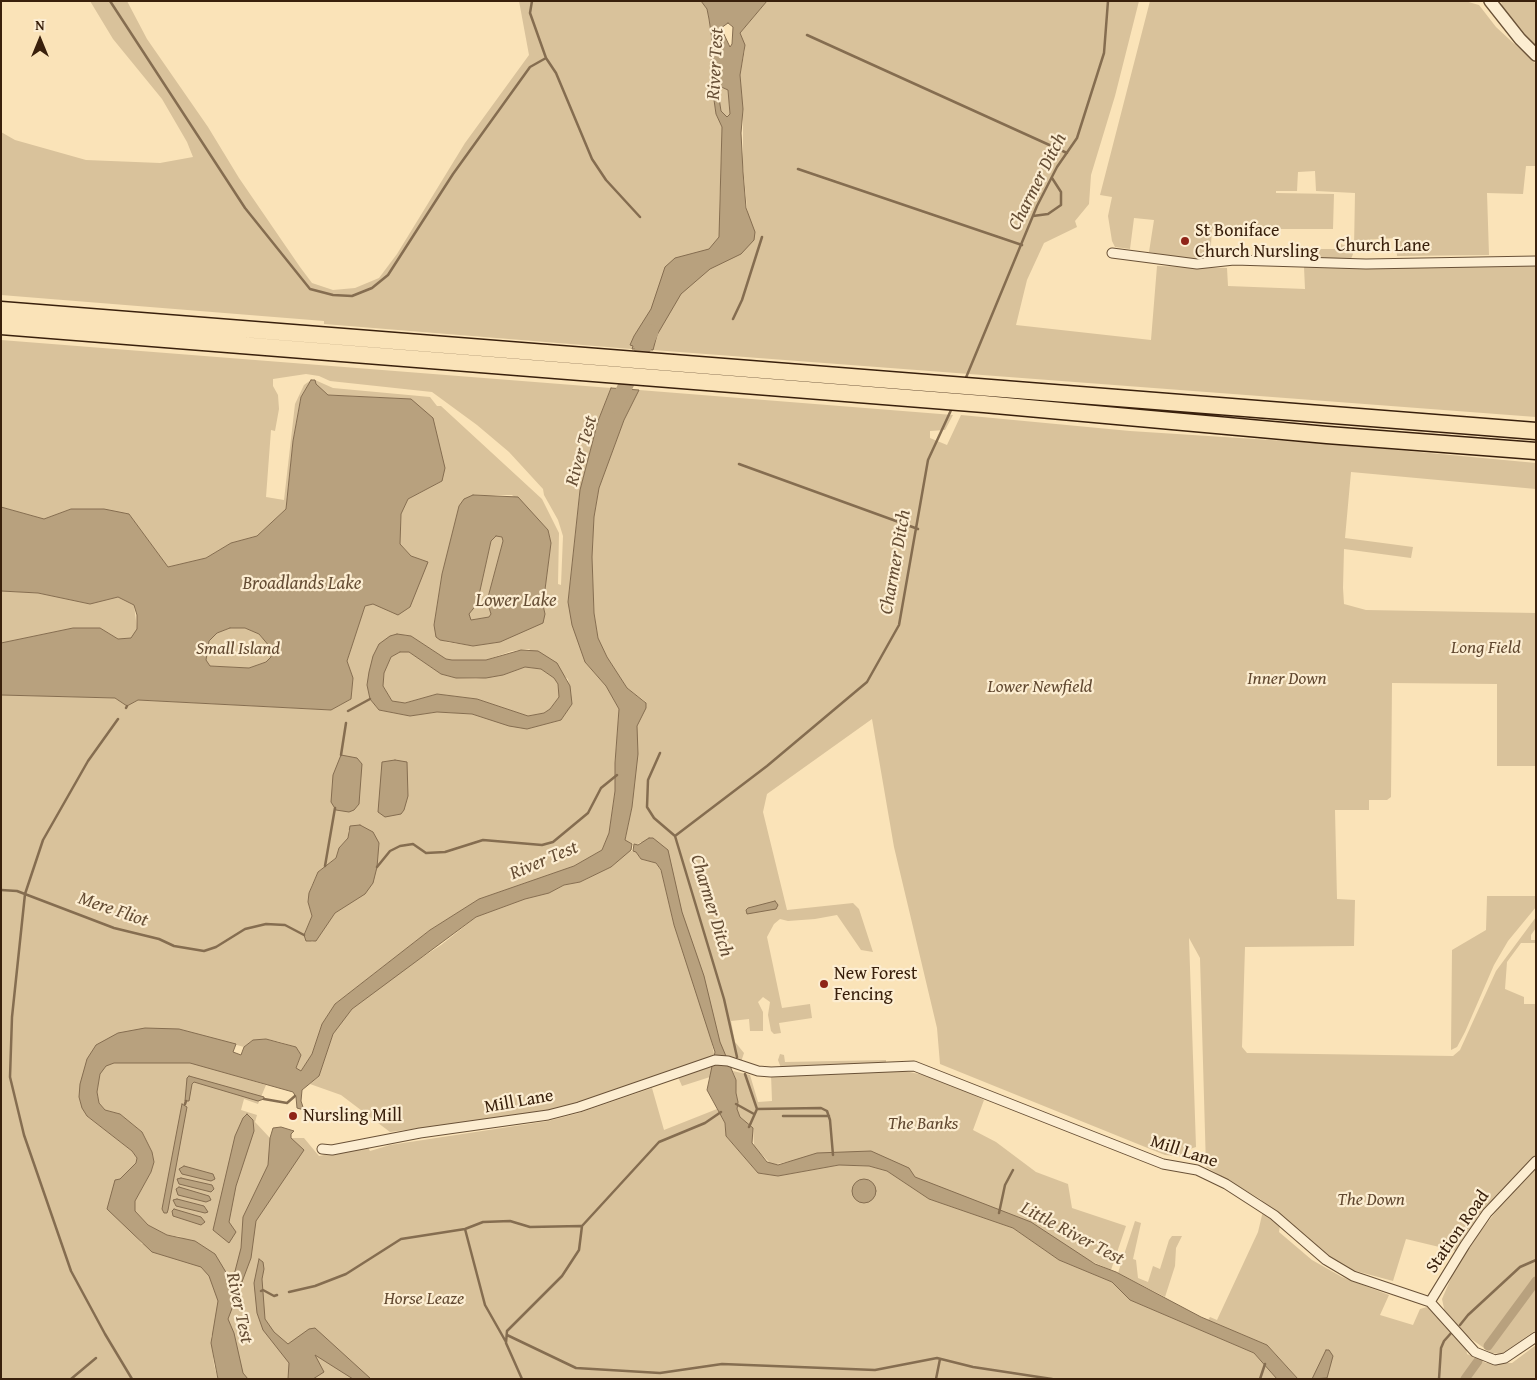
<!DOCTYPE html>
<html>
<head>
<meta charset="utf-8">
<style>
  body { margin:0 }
  #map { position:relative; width:1537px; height:1380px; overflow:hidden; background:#fae3b8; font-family:"Gentium Book Plus",serif }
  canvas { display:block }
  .frame { position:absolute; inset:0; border:2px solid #39200c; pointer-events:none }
  .north { position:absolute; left:15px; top:15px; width:50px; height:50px; -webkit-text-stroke:4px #fcedd1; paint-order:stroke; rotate:0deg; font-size:14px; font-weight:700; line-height:20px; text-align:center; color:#39200c }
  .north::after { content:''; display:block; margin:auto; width:18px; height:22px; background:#39200c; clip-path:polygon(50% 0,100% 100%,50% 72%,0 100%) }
</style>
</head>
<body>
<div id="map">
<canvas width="1537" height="1380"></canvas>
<div class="frame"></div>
<div class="north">N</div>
</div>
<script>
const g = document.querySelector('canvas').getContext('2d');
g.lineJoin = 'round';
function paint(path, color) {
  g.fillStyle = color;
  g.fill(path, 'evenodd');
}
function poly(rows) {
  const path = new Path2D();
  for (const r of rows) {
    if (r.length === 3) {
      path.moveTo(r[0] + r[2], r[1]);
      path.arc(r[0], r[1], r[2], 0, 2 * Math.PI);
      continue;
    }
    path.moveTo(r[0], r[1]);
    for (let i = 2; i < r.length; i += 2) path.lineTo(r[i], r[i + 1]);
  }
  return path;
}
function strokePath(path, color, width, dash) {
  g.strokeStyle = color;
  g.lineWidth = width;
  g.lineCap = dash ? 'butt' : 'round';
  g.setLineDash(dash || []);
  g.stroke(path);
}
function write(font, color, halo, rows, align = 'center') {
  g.font = font + ' "Gentium Book Plus",serif';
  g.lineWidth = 4.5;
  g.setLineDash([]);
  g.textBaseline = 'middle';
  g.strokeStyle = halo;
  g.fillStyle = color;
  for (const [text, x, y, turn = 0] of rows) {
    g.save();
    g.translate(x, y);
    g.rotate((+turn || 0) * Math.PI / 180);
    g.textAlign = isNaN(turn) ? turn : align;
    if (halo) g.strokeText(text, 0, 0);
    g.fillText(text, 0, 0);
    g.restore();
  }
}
const green = poly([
  [90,1,127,1,147,39,208,127,239,178,300,267,312,283,333,290,355,288,379,278,397,254,465,143,529,55,519,1,701,1,707,9,709,19,713,46,711,63,714,100,716,114,722,127,719,219,721,228,748,218,743,167,743,109,740,75,745,49,740,33,767,1,1139,1,1115,96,1091,175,1089,204,1075,221,1077,227,1044,243,1027,280,1016,325,1151,340,1157,266,1227,268,1228,286,1305,289,1304,267,1397,268,1536,264,1536,417,653,350,657,333,637,332,631,345,633,346,632,349,324,324,324,321,1,295,1,132,15,140,86,160,160,163,193,157,187,142,162,99,113,39],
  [1150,1,1465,1,1479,5,1496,27,1536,64,1536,166,1526,166,1523,194,1487,193,1489,255,1397,256,1396,238,1364,240,1363,249,1354,248,1355,193,1316,191,1315,171,1298,172,1297,191,1276,191,1276,193,1334,194,1333,229,1212,229,1210,260,1200,261,1149,252,1154,220,1134,218,1130,249,1115,247,1112,241,1108,216,1112,197,1100,195],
  [1501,1,1536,1,1536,48,1516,27,1502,6],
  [717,85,728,90,730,114,726,117,721,111],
  [1341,244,1349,247,1353,254,1351,259,1304,259,1304,257,1266,256,1267,249,1341,249],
  [1,340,611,388,598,421,580,490,568,602,585,662,606,686,619,709,615,763,615,791,609,833,602,850,574,866,479,899,430,930,335,1004,322,1024,312,1054,301,1071,296,1069,301,1055,296,1047,280,1042,266,1039,253,1040,244,1047,179,1029,118,1033,79,1097,87,1116,132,1151,137,1158,136,1163,120,1179,133,1232,142,1244,182,1237,167,1235,148,1225,135,1211,135,1201,151,1172,154,1162,152,1152,142,1132,120,1114,105,1110,99,1103,97,1092,102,1063,137,1046,266,1085,258,1104,244,1099,241,1110,257,1115,255,1122,270,1138,304,1138,319,1156,367,1146,370,1151,390,1145,548,1121,579,1113,652,1088,664,1130,717,1109,725,1123,726,1136,758,1173,778,1176,839,1165,869,1166,887,1171,929,1199,1013,1228,1059,1260,1112,1282,1130,1300,1254,1353,1277,1379,244,1379,211,1335,214,1365,218,1379,1,1379,1,695,115,698,127,706,138,700,331,710,351,699,353,678,347,661,365,606,373,604,427,562,411,556,400,544,401,514,408,499,442,481,411,399,328,395,315,384,315,380,333,388,430,397,437,406,441,406,542,499,559,533,558,584,561,585,563,536,558,520,544,495,543,489,509,452,477,425,432,392,330,381,319,376,306,374,273,379,273,386,278,395,279,409,275,431,271,430,266,497,284,500,295,404,304,385,311,380,301,397,293,441,286,509,257,536,231,543,206,558,168,567,129,514,71,509,44,519,1,507],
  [473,495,512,495,548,530,551,543,543,605,545,614,500,642,473,646,446,642,434,625,442,574,459,506],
  [404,635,411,636,446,659,452,660,486,660,512,651,529,649,568,679,572,704,561,720,527,729,472,714,437,712,410,716,379,710,370,699,367,684],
  [348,830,379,844,378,850,348,904,335,913,316,940,312,942,304,935,312,916,308,902,311,887,318,872,336,858,339,848,348,838],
  [639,390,953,415,945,430,930,431,930,438,947,445,961,415,1130,431,1333,444,1536,463,1536,489,1351,472,1345,538,1413,547,1411,558,1344,549,1343,588,1344,604,1366,610,1536,613,1536,766,1497,766,1497,684,1392,683,1391,797,1387,800,1369,800,1369,810,1335,810,1337,899,1355,900,1354,946,1245,947,1242,1047,1247,1053,1453,1056,1460,1050,1496,971,1536,917,1536,928,1531,935,1531,940,1536,940,1536,943,1521,943,1507,962,1505,989,1524,997,1524,1004,1536,1004,1536,1155,1488,1205,1456,1251,1406,1239,1393,1281,1352,1270,1330,1259,1260,1199,1206,1167,1200,958,1189,938,1196,1147,1190,1149,1187,1157,1165,1155,940,1064,937,1028,894,847,872,719,767,794,763,812,787,910,853,903,859,909,873,952,861,950,837,915,815,919,788,921,780,919,774,924,767,937,782,1008,810,1004,812,1018,779,1023,781,1033,774,1034,771,1031,768,1015,770,1002,763,997,758,1002,763,1012,763,1031,750,1031,749,1019,731,1021,735,1042,744,1053,741,1062,720,1058,672,887,641,842,636,845,625,841,632,807,637,753,637,726,646,702,627,688,607,657,598,638,594,613,592,557,594,517,599,488,624,420],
  [496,536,502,537,503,541,487,601,491,614,489,617,470,620,469,614,477,604,491,541],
  [1,591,38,593,90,604,118,597,134,605,137,629,132,638,118,639,100,628,73,628,1,643],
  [230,628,245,628,259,634,270,647,271,657,266,662,249,668,210,666,206,660,208,641,217,633],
  [400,652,409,652,441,674,456,678,476,679,503,675,525,667,541,669,554,678,558,684,559,697,550,709,544,713,528,716,477,699,437,694,404,703,392,701,383,686,384,672,391,657],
  [628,850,636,852,641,859,656,863,661,870,674,925,709,1029,715,1059,576,1104,529,1114,390,1132,341,1095,310,1084,319,1076,333,1034,342,1021,352,1009,395,975,441,945,476,917,525,899,549,893,564,885,580,882,611,867],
  [1487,896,1536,896,1536,907,1508,941,1494,965,1465,1032,1457,1047,1451,1050,1452,950,1486,930],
  [780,1054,784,1055,785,1062,886,1060,886,1062,873,1065,781,1068,778,1060],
  [714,1064,710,1077,682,1086,678,1077],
  [895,1069,943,1079,984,1100,973,1130,996,1142,1036,1172,1068,1184,1072,1208,1126,1226,1111,1270,946,1197,892,1162,791,1161,772,1165,754,1147,753,1128,740,1117,737,1109,738,1102,736,1093,736,1080,733,1071,750,1075,758,1102,772,1101,771,1074],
  [1536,1167,1536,1330,1501,1354,1491,1353,1460,1331,1445,1313,1442,1299,1455,1269,1474,1240,1504,1201],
  [1263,1211,1280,1225,1279,1232,1312,1260,1342,1277,1389,1295,1380,1315,1413,1325,1420,1309,1427,1307,1466,1347,1467,1354,1486,1363,1512,1363,1536,1345,1536,1379,1298,1379,1267,1345,1208,1320,1210,1317,1217,1320,1258,1232],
  [1135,1221,1141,1223,1133,1259,1136,1260,1138,1278,1148,1282,1153,1266,1160,1269,1169,1240,1172,1236,1182,1236,1176,1248,1175,1266,1165,1297,1118,1273]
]);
const water = poly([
  [701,1,767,1,740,33,745,45,740,75,743,109,741,133,743,172,746,208,755,232,754,240,741,254,710,269,681,294,657,335,653,350,632,349,633,346,630,345,634,336,651,309,665,267,675,258,709,249,719,237,722,127,716,114,714,100,711,63,713,46,709,19,707,9,701,1],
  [728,23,733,27,732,44,730,47,721,28,728,23],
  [717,85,728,90,730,114,727,117,721,111,717,85],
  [311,380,315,380,316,384,328,395,411,399,433,418,445,468,442,481,408,499,401,514,400,544,411,556,428,562,410,607,398,615,373,604,365,606,347,661,353,678,351,699,331,710,138,700,127,706,115,698,1,695,1,643,73,628,100,628,118,639,131,638,137,629,137,615,134,605,118,597,90,604,38,593,1,591,1,507,44,519,71,509,104,509,129,514,168,567,206,558,231,543,257,536,286,509,293,441,301,397,311,380],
  [230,628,245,628,259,634,270,647,271,657,266,662,249,668,210,666,206,660,209,641,217,633,230,628],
  [611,388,639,390,624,420,599,488,594,517,592,557,594,613,598,638,607,657,627,688,646,703,646,708,637,726,638,754,632,807,625,840,632,844,631,850,611,867,580,882,564,885,549,893,525,899,476,917,352,1009,333,1034,319,1076,302,1090,301,1101,304,1110,297,1108,296,1097,293,1092,190,1063,114,1063,106,1066,100,1074,97,1092,99,1103,105,1110,120,1114,142,1132,152,1152,154,1162,151,1172,135,1201,135,1211,148,1225,167,1235,195,1241,215,1254,230,1279,233,1279,241,1248,243,1217,268,1165,270,1138,273,1128,281,1127,294,1131,291,1134,291,1138,304,1150,256,1221,251,1258,228,1319,234,1333,243,1373,248,1379,218,1379,211,1343,218,1301,209,1276,201,1267,152,1252,107,1209,115,1180,120,1179,136,1163,137,1158,132,1151,87,1116,82,1108,79,1097,80,1084,87,1059,96,1045,118,1033,145,1028,179,1029,236,1044,233,1052,241,1055,244,1047,253,1040,266,1039,296,1047,301,1055,296,1068,301,1071,312,1054,322,1024,335,1004,430,930,479,899,574,866,602,850,609,833,615,791,615,763,619,709,606,686,585,662,572,625,568,602,580,490,598,421,611,388],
  [473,495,518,497,548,530,551,543,543,605,545,614,543,623,500,642,473,646,440,640,436,637,434,625,442,574,459,506,464,499,473,495],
  [496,536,502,537,503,541,487,601,491,614,489,617,471,620,469,614,477,604,491,541,496,536],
  [397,634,411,636,446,659,452,660,486,660,521,650,538,651,557,663,570,686,572,704,561,720,527,729,509,726,472,714,437,712,410,716,379,710,370,699,367,685,369,672,373,656,379,644,390,636,397,634],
  [400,652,409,652,441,674,456,678,486,678,503,675,525,667,541,669,554,678,558,684,559,697,550,709,544,713,528,716,477,699,437,694,405,703,392,701,383,686,384,673,391,657,400,652],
  [341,755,357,758,362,764,359,804,354,810,349,812,336,810,331,802,333,775,341,755],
  [395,760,407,762,408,796,404,810,401,814,385,817,378,812,382,762,395,760],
  [360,825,373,832,379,843,377,867,373,883,365,894,335,913,316,941,306,941,304,935,312,916,308,902,309,893,318,872,336,858,339,848,348,838,350,826,360,825],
  [649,838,653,838,668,850,682,912,704,976,720,1042,736,1080,736,1093,738,1102,737,1109,740,1117,753,1128,752,1143,767,1162,778,1165,817,1153,871,1151,909,1168,915,1177,1031,1222,1095,1264,1116,1272,1201,1317,1267,1345,1298,1379,1277,1379,1254,1353,1130,1300,1112,1282,1059,1260,1013,1228,929,1199,887,1171,869,1166,839,1165,778,1176,758,1173,726,1136,725,1123,707,1090,715,1052,674,925,661,870,656,863,641,859,636,852,633,851,634,844,638,845,649,838],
  [775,901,778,905,776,909,747,914,746,910,748,908,775,901],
  [189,1076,264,1097,264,1099,258,1101,194,1082,192,1084,189,1101,185,1101,187,1078,189,1076],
  [182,1104,187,1107,168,1210,167,1213,164,1213,162,1209,182,1104],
  [247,1114,253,1120,254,1131,236,1186,229,1222,236,1232,229,1243,213,1230,235,1136,243,1118,247,1114],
  [184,1166,213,1174,215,1179,211,1181,182,1174,179,1169,184,1166],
  [181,1178,212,1185,214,1189,211,1192,179,1184,177,1179,181,1178],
  [864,1191,12],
  [179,1187,209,1196,211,1200,206,1202,178,1195,176,1189,179,1187],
  [177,1199,204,1206,208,1212,205,1213,176,1206,173,1200,177,1199],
  [174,1209,201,1217,205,1222,201,1225,173,1216,172,1211,174,1209],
  [259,1259,263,1262,264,1269,262,1279,265,1319,274,1332,288,1344,309,1329,315,1328,371,1379,353,1379,315,1355,324,1372,313,1379,288,1379,289,1363,263,1330,257,1313,254,1283,259,1259],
  [1326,1350,1329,1350,1333,1356,1327,1378,1312,1379,1326,1350]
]);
const stream = poly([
  [110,1,245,208,310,289,333,295,352,296,372,288,388,275,453,174,530,67,546,58,556,73,592,159,606,180,640,217],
  [532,1,530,13,546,58],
  [807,35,1067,153],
  [798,169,1022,245],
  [1033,216,1048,214,1061,205,1061,192,1052,178],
  [733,319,742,300,762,237],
  [965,380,1037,206,1057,167,1077,138,1104,53,1108,1],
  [739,464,918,529],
  [126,708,127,706],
  [348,711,370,699],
  [118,719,88,761,43,840,25,894,12,1017,10,1077,24,1135,71,1271,105,1334,132,1379],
  [660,753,648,780,647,807,654,818,675,836],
  [341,755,346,723],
  [325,866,335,808],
  [377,867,390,851,400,846,413,844,426,853,445,852,483,840,542,845,553,842,588,813,601,788,617,775],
  [1,890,17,891,114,928,159,939,174,946,204,951,216,947,245,929,266,924,285,925,304,935],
  [737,1057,724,999,675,836,767,766,867,682,899,625,928,460,952,408],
  [745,1074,757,1109,749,1127],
  [264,1099,287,1103,295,1096],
  [185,1104,186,1101],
  [736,1104,754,1114],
  [757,1109,821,1108,827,1111,830,1120,833,1155],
  [783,1116,829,1116],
  [999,1213,1005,1185,1013,1170],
  [465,1229,485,1305,506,1342],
  [261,1291,263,1290,274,1296,277,1295],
  [289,1292,315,1286,346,1274,401,1239,465,1229,483,1222,510,1221,530,1227,581,1226],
  [1460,1325,1468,1315,1520,1267,1536,1260],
  [507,1335,576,1368,660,1373,722,1364,875,1370,937,1358,973,1367,1052,1379],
  [71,1379,96,1358],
  [522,1379,506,1343,507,1331,562,1276,579,1250,582,1226,659,1142,705,1123,721,1112],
  [936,1379,940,1359],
  [1260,1379,1265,1364],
  [1439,1379,1441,1348,1444,1341,1452,1332]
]);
const canal = poly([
  [1488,1346,1536,1281],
  [1465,1379,1478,1361]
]);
const river = poly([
  [616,406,651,332]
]);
const minor = poly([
  [1112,253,1197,264,1234,260,1366,264,1536,261],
  [322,1149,332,1150,420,1133,548,1115,579,1107,715,1060,728,1061,758,1071,771,1072,914,1066,1163,1164,1197,1170,1226,1184,1274,1215,1326,1260,1353,1276,1430,1302,1475,1352,1495,1360,1505,1358,1536,1337],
  [1430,1302,1465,1245,1487,1213,1536,1161]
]);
const tertiary = poly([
  [1490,1,1520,39,1536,55]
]);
const motorway = poly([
  [1,310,1536,431],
  [1,326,984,404,1327,435,1536,451]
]);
const markers = [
  [1185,241,5,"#8f2418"],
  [824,984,5,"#8f2418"],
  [293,1116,5,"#8f2418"]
];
const poiNames = [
  ["St Boniface",1195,231],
  ["Church Nursling",1195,252],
  ["New Forest",834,974],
  ["Fencing",834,995],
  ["Nursling Mill",303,1116]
];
const streetNames = [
  ["Church Lane",1383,246],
  ["Mill Lane",519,1102,-10],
  ["Mill Lane",1184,1152,18],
  ["Station Road",1458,1232,-55]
];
const parkNames = [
  ["Long Field",1486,648],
  ["Small Island",238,649],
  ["Inner Down",1287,679],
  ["Lower Newfield",1040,687],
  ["The Banks",923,1124],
  ["The Down",1371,1200],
  ["Horse Leaze",424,1299]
];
const waterNames = [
  ["River Test",716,64,-87],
  ["Charmer Ditch",1038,182,-63],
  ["River Test",582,451,-74],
  ["Charmer Ditch",896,562,-80],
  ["Broadlands Lake",302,584],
  ["Lower Lake",516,601],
  ["River Test",544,861,-23],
  ["Charmer Ditch",711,906,73],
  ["Mere Fliot",113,910,19],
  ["Little River Test",1072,1234,28],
  ["River Test",239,1308,78]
];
paint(green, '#d9c29b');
paint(water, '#b8a17e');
strokePath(water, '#856d50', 1);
strokePath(stream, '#856d50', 2.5);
strokePath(canal, '#b8a17e', 9);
strokePath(river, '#b8a17e', 15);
strokePath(minor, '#695137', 11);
strokePath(tertiary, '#695137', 14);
strokePath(motorway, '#39200c', 19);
strokePath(minor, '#fcedd1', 9);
strokePath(tertiary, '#fcedd1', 11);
strokePath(motorway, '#fae3b8', 16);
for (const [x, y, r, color] of markers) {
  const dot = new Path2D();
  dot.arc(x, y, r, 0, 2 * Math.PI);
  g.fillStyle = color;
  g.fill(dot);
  strokePath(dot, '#fcedd1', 2);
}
write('18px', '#39200c', '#fcedd1', poiNames, 'left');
write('18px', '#39200c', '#fcedd1', streetNames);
write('italic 18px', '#614830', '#fcedd1', parkNames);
write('italic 19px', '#654d34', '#fcedd1', waterNames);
</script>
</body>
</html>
